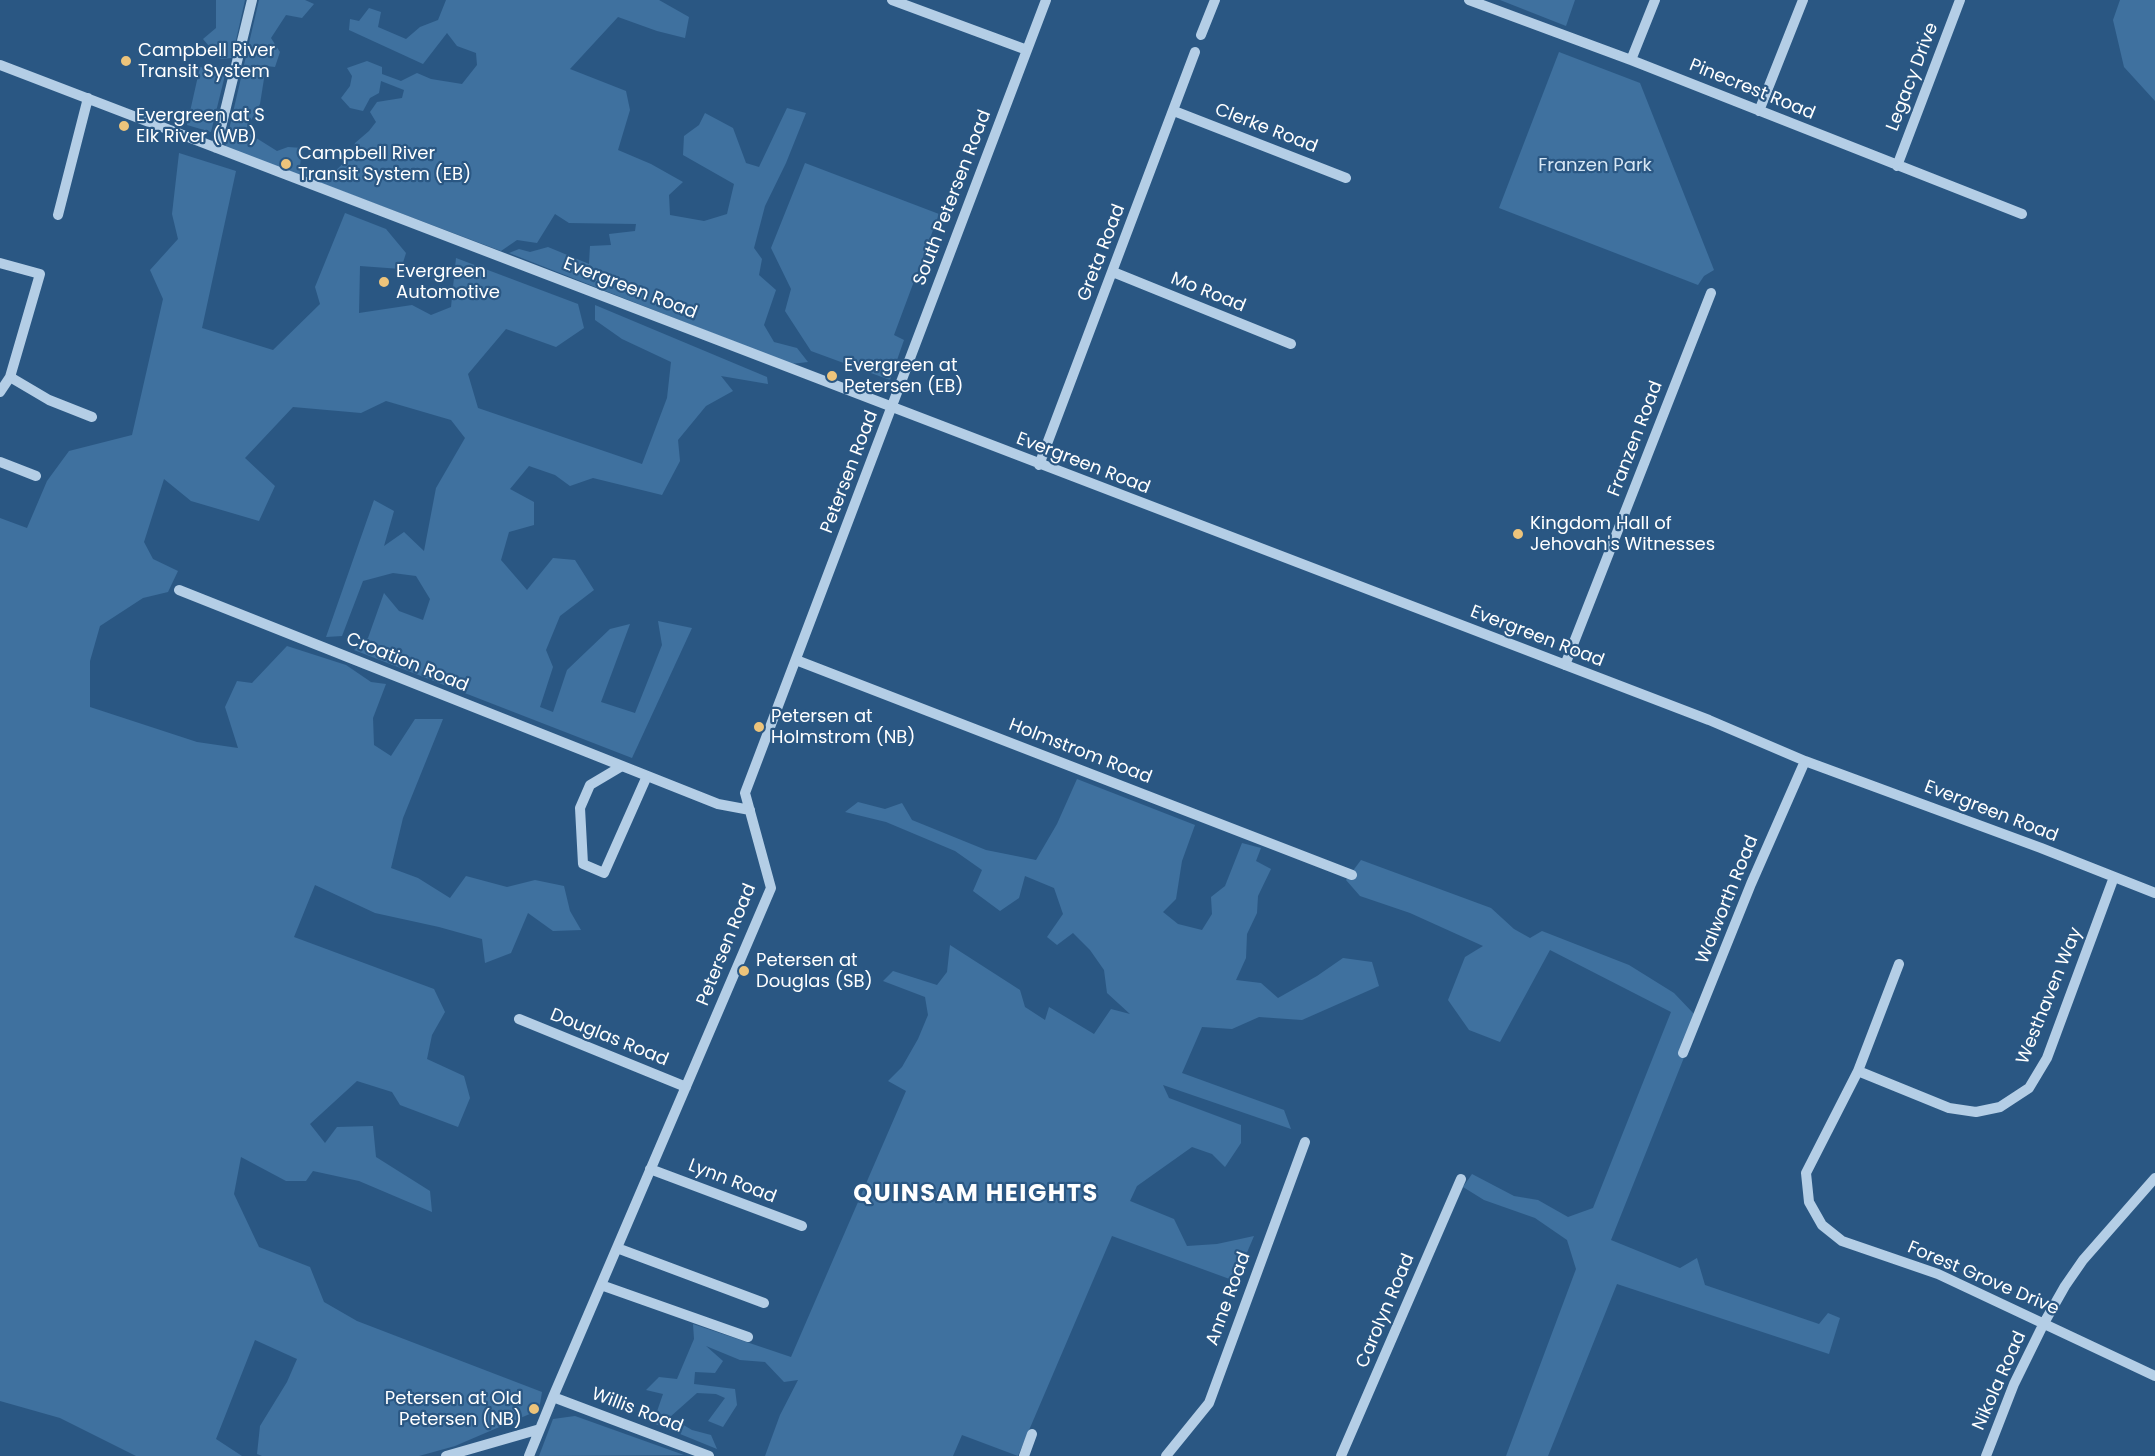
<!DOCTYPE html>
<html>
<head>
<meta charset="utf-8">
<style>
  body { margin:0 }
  canvas { display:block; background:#2a5783 }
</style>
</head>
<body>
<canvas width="2155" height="1456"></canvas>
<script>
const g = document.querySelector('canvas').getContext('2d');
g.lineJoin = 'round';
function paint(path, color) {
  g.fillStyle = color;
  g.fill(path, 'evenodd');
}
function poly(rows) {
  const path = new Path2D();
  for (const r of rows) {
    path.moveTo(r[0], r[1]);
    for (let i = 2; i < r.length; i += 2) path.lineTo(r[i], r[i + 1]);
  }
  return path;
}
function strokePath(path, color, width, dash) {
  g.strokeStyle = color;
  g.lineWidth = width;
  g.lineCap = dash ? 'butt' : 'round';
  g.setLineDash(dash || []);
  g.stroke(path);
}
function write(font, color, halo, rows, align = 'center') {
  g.font = font + ' Poppins,sans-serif';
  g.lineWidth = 4.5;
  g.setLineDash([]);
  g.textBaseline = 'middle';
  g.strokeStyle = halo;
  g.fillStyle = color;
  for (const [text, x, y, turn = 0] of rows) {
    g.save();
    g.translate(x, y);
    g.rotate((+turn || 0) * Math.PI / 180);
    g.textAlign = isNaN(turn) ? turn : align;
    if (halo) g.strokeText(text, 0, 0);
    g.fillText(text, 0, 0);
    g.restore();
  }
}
const green = poly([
  [216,0,245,0,232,58,220,59,203,39,216,28],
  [259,0,305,0,314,4,302,18,286,15,271,38,280,52,275,67,266,66,260,104,245,131,277,151,288,147,302,148,300,166,330,176,352,155,355,143,369,131,376,122,370,112,377,102,402,98,404,90,381,81,379,93,370,98,363,111,350,108,341,98,350,86,352,76,347,68,367,61,382,67,382,74,401,81,417,73,431,79,462,84,477,65,476,53,457,46,447,33,423,64,349,30,350,19,359,21,369,8,381,12,378,27,406,39,420,27,438,20,446,0,659,0,689,17,685,38,657,31,618,17,570,69,626,91,630,110,618,150,651,164,683,182,669,195,670,215,704,221,727,214,734,184,683,155,684,136,699,125,705,113,733,128,746,163,759,167,787,108,806,113,786,163,765,206,754,248,762,259,759,275,776,290,764,325,774,342,797,348,808,362,791,364,509,253,519,249,530,252,548,247,589,264,590,246,611,245,609,234,635,231,636,224,569,223,555,214,537,243,517,240,501,251,225,147],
  [1500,0,1575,0,1566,26],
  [2120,0,2155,0,2155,101,2124,67,2113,20],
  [1559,52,1640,83,1714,270,1704,276,1698,285,1499,208],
  [200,67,226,71,211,132,187,125],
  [179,153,236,171,202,328,273,350,320,304,315,287,345,213,386,229,406,253,401,269,360,266,359,313,412,305,431,315,451,307,456,258,578,304,584,328,556,347,506,329,468,374,478,408,642,464,667,398,671,362,622,339,595,320,595,305,767,377,768,384,721,376,733,391,706,406,678,440,680,461,662,495,593,478,570,486,555,475,529,466,510,489,534,502,534,525,509,532,501,560,527,590,553,558,575,560,594,590,560,616,546,650,553,667,540,707,553,712,567,670,610,629,630,624,601,702,635,713,662,645,658,621,692,628,632,758,354,650,368,638,384,593,399,611,423,620,430,599,416,576,393,573,363,581,342,636,326,637,374,500,394,511,384,546,404,532,424,551,436,488,465,438,451,420,386,401,361,413,293,407,245,458,275,486,259,521,191,501,164,479,144,542,153,559,178,571,168,592,143,598,100,626,90,661,90,707,197,742,238,748,225,707,237,681,252,683,287,646,346,665,371,682,386,684,373,718,374,745,391,756,415,719,443,719,403,818,391,868,418,878,450,898,466,876,507,887,535,880,564,886,570,911,581,930,553,931,528,913,511,953,485,963,482,939,439,927,375,913,315,885,294,937,434,989,445,1012,432,1035,427,1059,464,1076,470,1098,458,1127,400,1105,392,1092,357,1081,310,1124,325,1143,337,1127,373,1126,376,1157,430,1191,432,1212,359,1181,313,1171,306,1181,286,1181,241,1157,234,1194,259,1247,310,1267,324,1302,357,1321,542,1392,539,1410,455,1446,419,1456,262,1456,257,1454,260,1426,287,1382,297,1359,255,1340,216,1439,242,1456,136,1456,60,1418,0,1401,0,518,27,528,47,481,69,451,132,435,163,299,150,270,178,239,172,214],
  [805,163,939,214,894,335,904,340,890,380,811,351,785,311,791,289,771,248],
  [1077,779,1195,825,1182,861,1176,899,1163,912,1178,924,1202,930,1212,914,1211,897,1225,886,1242,843,1261,848,1256,861,1271,869,1258,896,1257,913,1247,934,1246,958,1236,980,1261,983,1278,998,1317,976,1343,958,1372,962,1379,986,1302,1020,1259,1017,1232,1029,1202,1027,1182,1073,1284,1110,1291,1129,1163,1085,1169,1098,1241,1125,1241,1143,1225,1167,1212,1154,1192,1147,1137,1186,1130,1201,1174,1219,1187,1246,1217,1244,1254,1236,1235,1281,1112,1236,1018,1456,962,1435,953,1456,765,1456,780,1415,798,1380,784,1382,765,1362,740,1360,706,1346,723,1361,715,1373,695,1372,694,1384,735,1389,737,1405,723,1427,708,1421,725,1398,716,1394,697,1393,670,1417,692,1430,711,1435,717,1449,653,1423,663,1394,646,1390,659,1377,677,1379,694,1339,693,1324,791,1357,906,1091,888,1081,902,1067,918,1039,928,1015,925,997,883,981,893,971,937,985,947,972,950,945,1020,990,1025,1007,1045,1020,1049,1007,1094,1034,1111,1009,1130,1014,1107,993,1104,970,1090,950,1073,933,1057,945,1047,937,1063,914,1054,888,1025,876,1019,898,1000,911,973,891,982,870,955,851,886,822,845,812,858,802,885,809,902,803,912,820,986,850,1036,860,1057,824],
  [1361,860,1491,908,1514,929,1530,938,1542,931,1629,965,1674,993,1694,1014,1687,1050,1611,1240,1680,1268,1697,1258,1705,1285,1819,1324,1828,1313,1840,1318,1829,1354,1617,1284,1548,1456,1506,1456,1576,1269,1567,1240,1535,1218,1484,1200,1463,1187,1472,1174,1514,1196,1538,1200,1568,1217,1593,1208,1671,1012,1550,950,1500,1042,1469,1030,1448,1000,1465,957,1483,946,1410,913,1360,896,1346,880],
  [575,1416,684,1455,539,1456,553,1419]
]);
const minor = poly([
  [892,0,1027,50],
  [1469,0,1631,60,2022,214],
  [1201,35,1215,0],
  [1631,60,1655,0],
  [0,65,1709,720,1805,761,2041,848,2155,893],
  [1174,111,1346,178],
  [1759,111,1803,0],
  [216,148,252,0],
  [1897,166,1960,0],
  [58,215,88,98],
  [0,263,40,274,10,377,0,392],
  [1113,272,1291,344],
  [10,377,49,400,92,417],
  [0,462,36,476],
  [1039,465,1195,52],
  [179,590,718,804,750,810],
  [796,660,1352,875],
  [1565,665,1711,293],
  [622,766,590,785,580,808,583,864,604,873,647,776],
  [1899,964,1858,1071,1806,1173,1809,1202,1822,1225,1842,1241,1938,1274,2155,1376],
  [519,1019,686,1087],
  [1683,1053,1751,884,1805,761],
  [1858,1071,1949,1108,1976,1112,2000,1107,2029,1088,2047,1058,2114,877],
  [650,1169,802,1226],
  [617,1248,764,1303],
  [601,1285,748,1337],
  [553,1397,709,1456],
  [446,1456,540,1429],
  [529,1456,553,1397,771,888,745,793,1046,0],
  [1024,1456,1032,1434],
  [1166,1456,1209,1403,1305,1142],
  [1341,1456,1461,1179],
  [1986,1456,2014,1384,2044,1323,2065,1286,2083,1260,2155,1178]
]);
const markers = [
  [126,61,6,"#edc47b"],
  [124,126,6,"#edc47b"],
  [286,164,6,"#edc47b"],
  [384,282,6,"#edc47b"],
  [832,376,6,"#edc47b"],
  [1518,534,6,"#edc47b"],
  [759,727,6,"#edc47b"],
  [744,971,6,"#edc47b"],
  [534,1409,6,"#edc47b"]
];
const poiNames = [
  ["Campbell River",138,51],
  ["Transit System",138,72],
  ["Evergreen at S",136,116],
  ["Elk River (WB)",136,137],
  ["Campbell River",298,154],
  ["Transit System (EB)",298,175],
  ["Evergreen",396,272],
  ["Automotive",396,293],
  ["Evergreen at",844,366],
  ["Petersen (EB)",844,387],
  ["Kingdom Hall of",1530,524],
  ["Jehovah's Witnesses",1530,545],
  ["Petersen at",771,717],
  ["Holmstrom (NB)",771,738],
  ["Petersen at",756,961],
  ["Douglas (SB)",756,982],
  ["Petersen at Old",522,1399,"right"],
  ["Petersen (NB)",522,1420,"right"]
];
const streetNames = [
  ["Legacy Drive",1913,77,-69],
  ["Pinecrest Road",1752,90,22],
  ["Clerke Road",1266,129,21],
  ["South Petersen Road",953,198,-69],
  ["Greta Road",1102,253,-69],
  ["Evergreen Road",630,289,21],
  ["Mo Road",1208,293,22],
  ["Franzen Road",1636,439,-69],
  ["Evergreen Road",1083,464,21],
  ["Petersen Road",850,472,-69],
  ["Evergreen Road",1537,637,21],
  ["Croation Road",407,663,22],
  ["Holmstrom Road",1080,752,21],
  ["Evergreen Road",1991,812,21],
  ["Walworth Road",1728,900,-68],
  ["Petersen Road",727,945,-68],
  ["Westhaven Way",2050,996,-68],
  ["Douglas Road",609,1038,22],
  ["Lynn Road",732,1182,21],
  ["Forest Grove Drive",1983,1279,23],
  ["Anne Road",1229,1299,-70],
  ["Carolyn Road",1386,1311,-67],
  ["Nikola Road",2000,1381,-66],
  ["Willis Road",637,1411,21]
];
const parkNames = [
  ["Franzen Park",1595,166]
];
const districtNames = [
  ["QUINSAM HEIGHTS",976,1195]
];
paint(green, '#3f719f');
strokePath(minor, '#b4cee6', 10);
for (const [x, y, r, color] of markers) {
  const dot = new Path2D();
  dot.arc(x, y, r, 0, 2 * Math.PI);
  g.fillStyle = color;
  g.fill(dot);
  strokePath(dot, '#2a5783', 2);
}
write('18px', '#fff', '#2a5783', poiNames, 'left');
write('18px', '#fff', '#2a5783', streetNames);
write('18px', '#d7e7f5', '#2a5783', parkNames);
g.letterSpacing = '1.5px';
write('bold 24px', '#fff', '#2a5783', districtNames);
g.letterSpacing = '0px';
</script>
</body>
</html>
